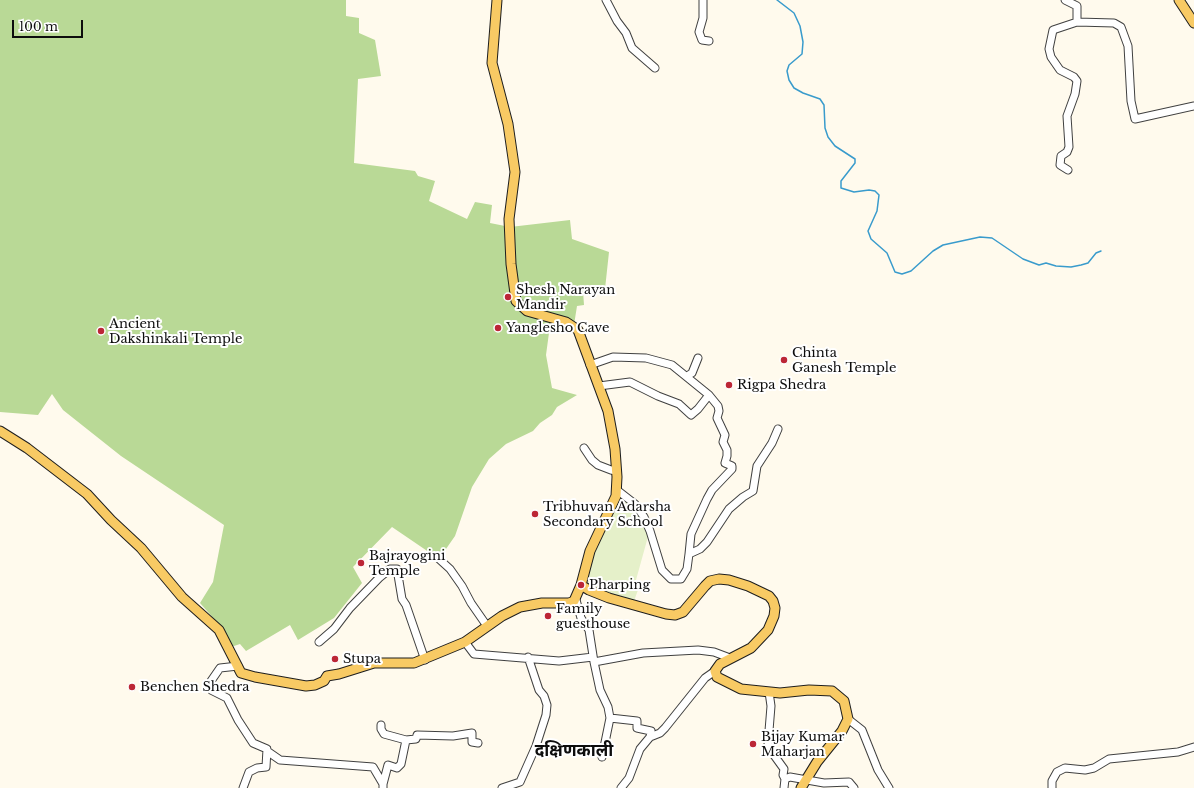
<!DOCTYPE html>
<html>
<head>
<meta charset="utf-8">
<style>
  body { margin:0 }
  #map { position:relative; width:1194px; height:788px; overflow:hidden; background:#fffaed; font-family:"Libre Baskerville",serif }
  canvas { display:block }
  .scale { position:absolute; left:12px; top:20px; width:71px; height:18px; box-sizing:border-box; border:2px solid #0d0d0d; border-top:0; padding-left:5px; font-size:12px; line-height:14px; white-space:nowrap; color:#0d0d0d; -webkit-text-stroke:3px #fff; paint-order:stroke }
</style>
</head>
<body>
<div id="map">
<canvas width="1194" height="788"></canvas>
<div class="scale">100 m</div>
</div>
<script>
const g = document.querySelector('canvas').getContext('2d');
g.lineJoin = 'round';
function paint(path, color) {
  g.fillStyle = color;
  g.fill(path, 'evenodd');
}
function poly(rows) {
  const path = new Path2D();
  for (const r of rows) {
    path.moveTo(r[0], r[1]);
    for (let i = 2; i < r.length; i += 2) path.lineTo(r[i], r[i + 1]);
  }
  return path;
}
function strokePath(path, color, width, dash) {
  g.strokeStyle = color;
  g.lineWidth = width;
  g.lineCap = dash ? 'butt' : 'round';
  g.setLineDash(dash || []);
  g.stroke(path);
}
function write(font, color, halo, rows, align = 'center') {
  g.font = font + ' "Libre Baskerville","Noto Sans Devanagari",serif';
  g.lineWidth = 4;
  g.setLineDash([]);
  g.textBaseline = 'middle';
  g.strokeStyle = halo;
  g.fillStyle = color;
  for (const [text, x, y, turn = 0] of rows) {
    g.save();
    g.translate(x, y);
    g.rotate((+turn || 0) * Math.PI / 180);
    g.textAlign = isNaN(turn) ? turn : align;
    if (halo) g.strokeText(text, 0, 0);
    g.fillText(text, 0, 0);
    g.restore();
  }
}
const forest = poly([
  [0,0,346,0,346,16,359,18,359,33,375,40,381,76,358,79,354,163,415,171,418,176,435,181,429,201,467,219,475,202,492,205,490,223,510,227,570,220,572,239,609,252,605,289,583,291,584,305,577,306,574,325,551,318,546,355,552,388,577,395,557,407,552,415,540,423,533,431,506,444,489,459,472,487,455,536,439,559,392,527,353,567,362,583,334,618,298,640,290,625,246,651,240,644,231,647,222,628,200,603,213,582,224,525,121,456,63,410,52,394,38,415,0,412]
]);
const pitch = poly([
  [617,490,635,504,649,533,636,580,638,590,634,601,581,585]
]);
const stream = poly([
  [777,0,794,13,800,26,803,42,802,54,789,65,787,71,789,80,794,88,803,93,820,99,824,105,825,128,828,137,835,146,855,159,855,163,841,181,841,188,854,192,869,190,875,191,879,195,877,211,868,231,871,239,887,253,895,272,902,274,911,271,933,251,943,245,980,237,992,238,1023,259,1039,265,1046,263,1056,266,1071,267,1081,265,1088,263,1096,253,1101,251]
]);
const minor = poly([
  [606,0,617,21,626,33,632,48,655,68],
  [703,0,703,18,699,32,702,40,709,41],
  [1067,0,1065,0,1077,6,1077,22,1053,30,1049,49,1051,57,1060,70,1074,77,1077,81,1075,94,1067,116,1069,147,1067,152,1061,156,1060,165,1068,170],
  [1077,22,1114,23,1121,27,1128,46,1131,101,1135,119,1194,106],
  [590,365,613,357,646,358,672,365,709,395,698,409,691,415,679,404,658,396,630,382,599,386],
  [687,376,692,373,698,358],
  [584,448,592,460,598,465,611,470,616,471],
  [617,490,635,504,644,517,650,531,662,570,671,579,681,579,687,569,689,554,700,549,707,542,729,509,743,497,753,491,757,466,772,443,778,429],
  [689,554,691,534,707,499,712,490,732,469,732,466,725,463,727,456,727,450,723,442,725,435,717,418,719,411,718,406,709,395],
  [439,559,450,569,462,586,471,603,487,626],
  [576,600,581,618,589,630,594,662,643,653,698,650,714,652,730,658],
  [319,642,334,629,350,608,379,578,390,569,397,569,402,599,406,605,425,660],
  [465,642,474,654,559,661,593,657],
  [594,662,600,690,608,707,610,718,637,721,637,728,651,731,650,737],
  [238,666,220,668,211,681,211,690,227,698,238,720,253,743,267,749,266,767,257,768,249,772,243,788],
  [769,692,771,706,768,743,771,751,784,769,783,775,785,779,784,788],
  [848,719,862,730,878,770,889,788],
  [381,725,381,729,384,734,406,740,401,764,397,768,388,765,383,784],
  [406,740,416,739,417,735,453,736,472,733,472,742,478,743],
  [267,751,280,760,373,767,383,784,383,788],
  [602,757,610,718],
  [785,779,790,777,824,783,849,782,854,788],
  [502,788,520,782,536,746,546,715,547,705,544,696,539,690,528,657],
  [621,788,629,778,640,749,650,737,660,733,665,728,705,678,715,671],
  [1052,788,1052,781,1057,772,1065,768,1085,770,1094,768,1109,759,1178,752,1194,747]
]);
const major = poly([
  [1179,0,1194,23],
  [0,431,27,448,87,494,111,520,141,548,182,597,219,630,241,673,255,677,306,686,315,685,324,681,327,676,339,674,374,663,414,663,465,642,502,616,520,607,542,603,569,603,574,601,581,585,590,551,616,496,617,477,615,449,608,411,578,330,566,322,527,311,516,301,511,264,509,219,515,172,508,124,492,63,497,0],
  [581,585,589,590,609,598,666,614,675,615,683,612,705,586,710,581,719,579,729,580,748,586,769,596,773,601,775,608,774,616,768,630,751,648,720,664,715,671,717,677,741,689,780,693,809,690,832,691,844,701,848,719,842,731,817,762,801,788]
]);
const markers = [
  [508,297,4,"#bc2636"],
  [498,328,4,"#bc2636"],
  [101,331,4,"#bc2636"],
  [784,360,4,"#bc2636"],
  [729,385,4,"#bc2636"],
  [535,514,4,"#bc2636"],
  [361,563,4,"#bc2636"],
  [581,585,4,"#bc2636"],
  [548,616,4,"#bc2636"],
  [335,659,4,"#bc2636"],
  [132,687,4,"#bc2636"],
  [753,744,4,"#bc2636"]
];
const poiNames = [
  ["Shesh Narayan",516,290],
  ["Mandir",516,305],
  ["Ancient",109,324],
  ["Dakshinkali Temple",109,339],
  ["Yanglesho Cave",506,328],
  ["Chinta",792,353],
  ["Ganesh Temple",792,368],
  ["Rigpa Shedra",737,385],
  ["Tribhuvan Adarsha",543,507],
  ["Secondary School",543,522],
  ["Bajrayogini",369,556],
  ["Temple",369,571],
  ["Pharping",589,585],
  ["Family",556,609],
  ["guesthouse",556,624],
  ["Stupa",343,659],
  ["Benchen Shedra",140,687],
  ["Bijay Kumar",761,737],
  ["Maharjan",761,752]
];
const districtNames = [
  ["दक्षि‍णकाली",574,751]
];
paint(forest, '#b9d996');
paint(pitch, '#e5f0c9');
strokePath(stream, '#399bcc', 1.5);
strokePath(minor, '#404040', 9);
strokePath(major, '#1e1e1e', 11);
strokePath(minor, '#fff', 7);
strokePath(major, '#f8ca64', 9);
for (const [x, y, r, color] of markers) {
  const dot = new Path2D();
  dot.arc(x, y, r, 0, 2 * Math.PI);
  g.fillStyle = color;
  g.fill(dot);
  strokePath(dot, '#fff', 1.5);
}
write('13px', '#0d0d0d', '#fff', poiNames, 'left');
write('bold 17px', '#0d0d0d', '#fff', districtNames);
</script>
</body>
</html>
